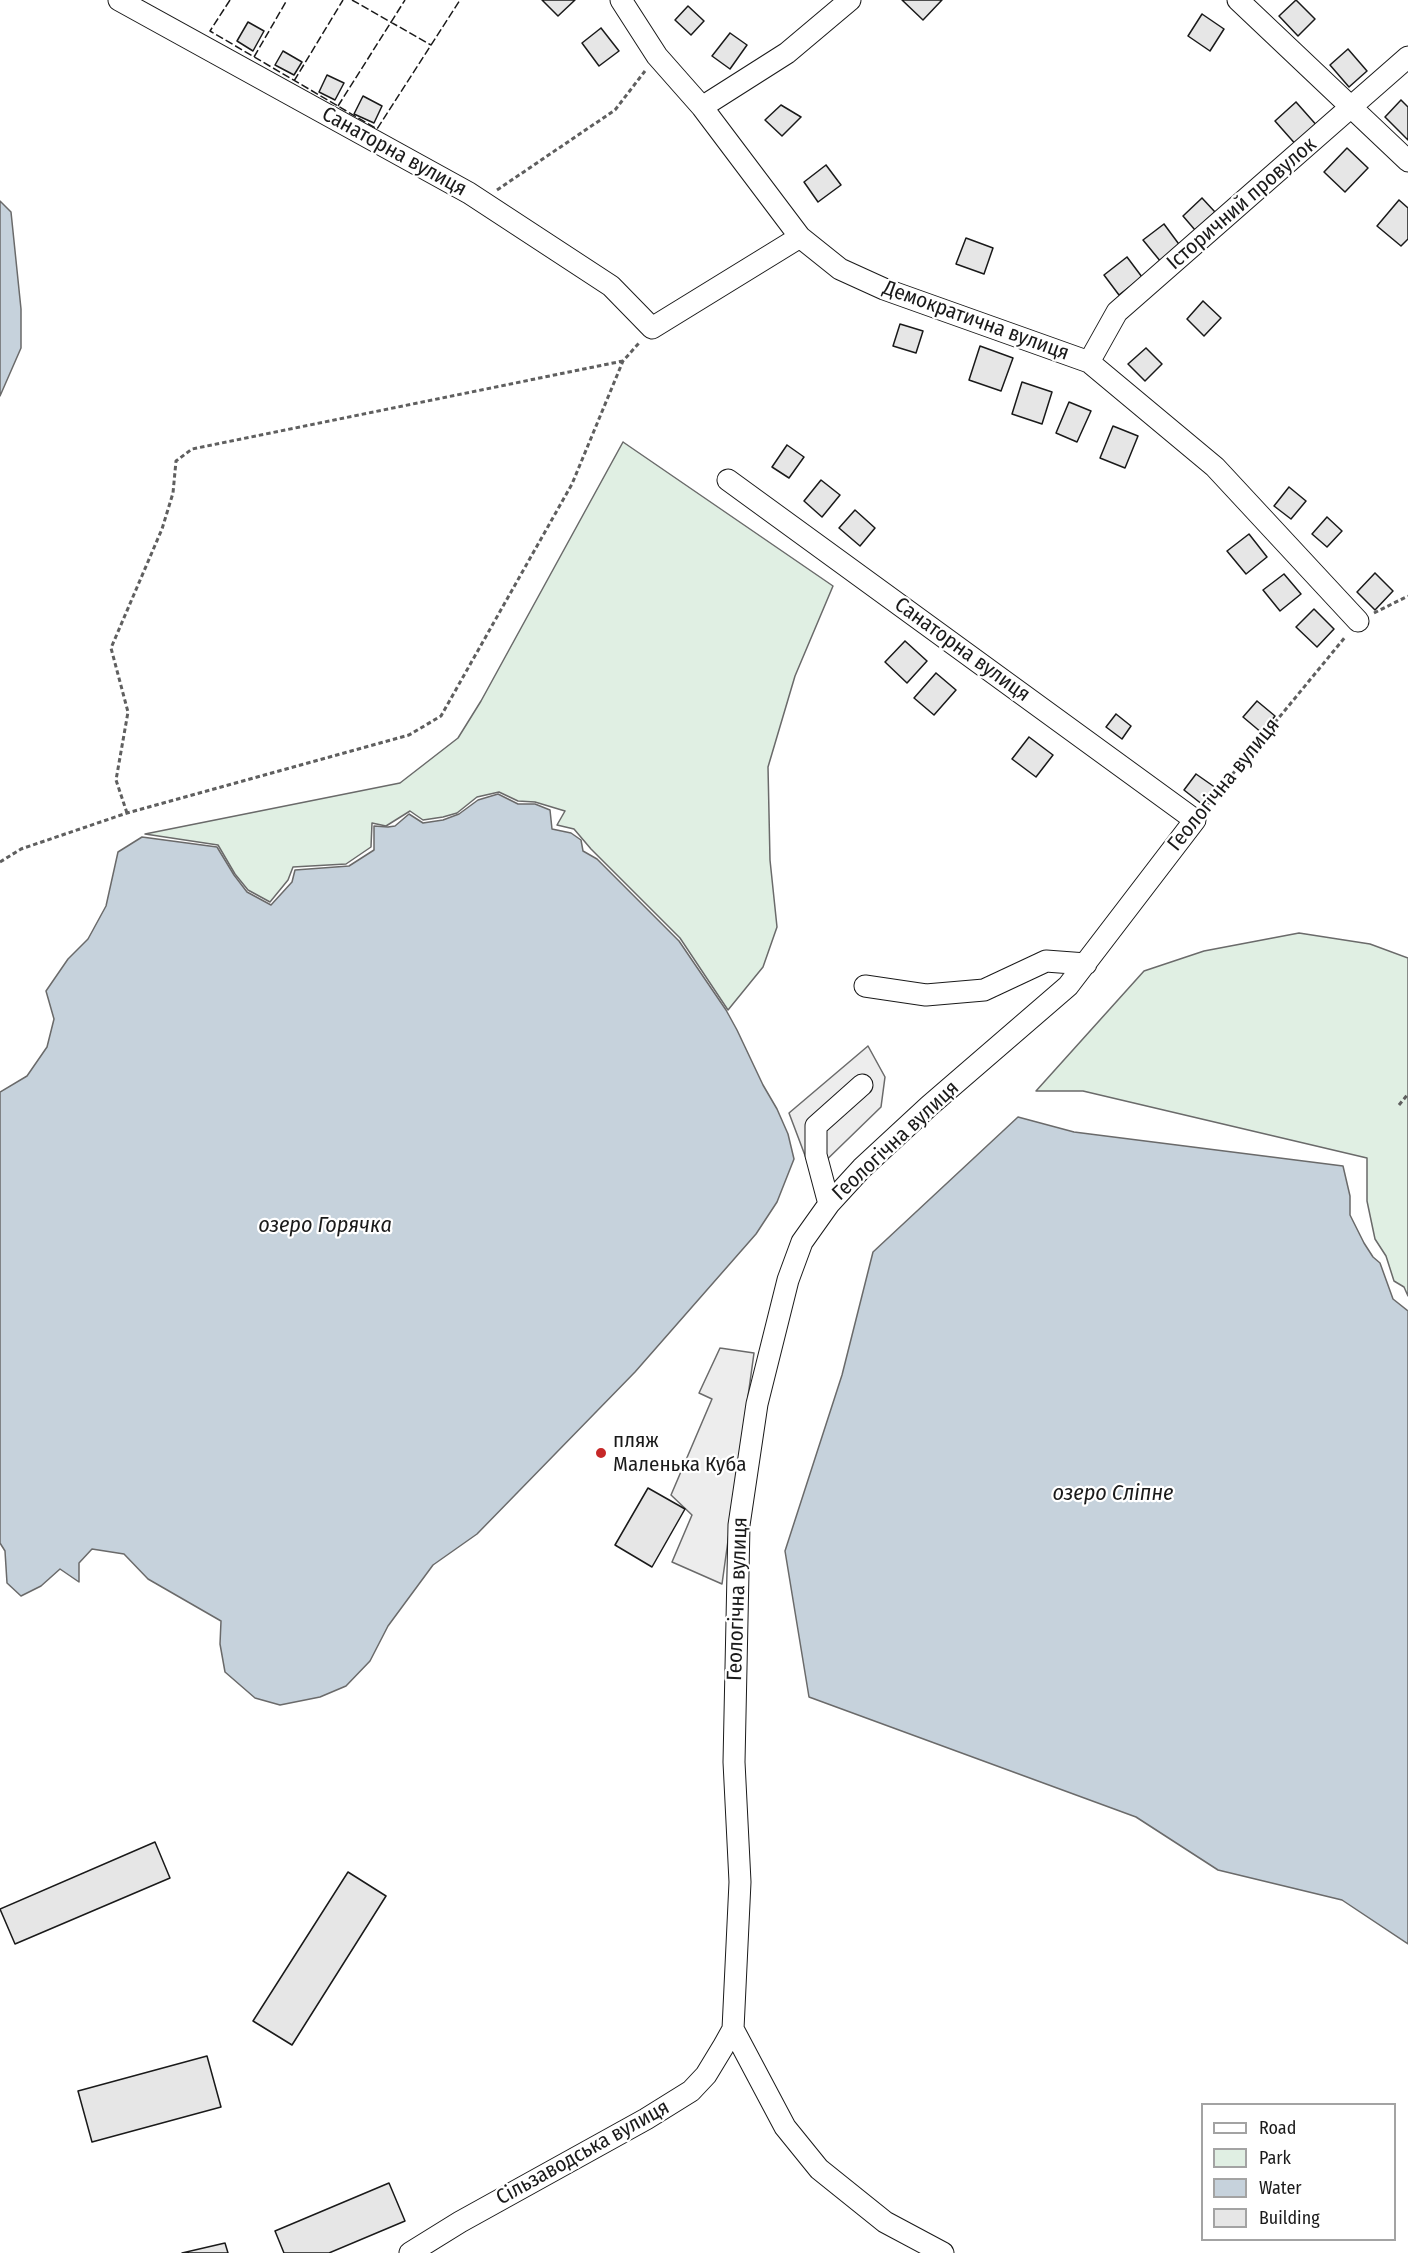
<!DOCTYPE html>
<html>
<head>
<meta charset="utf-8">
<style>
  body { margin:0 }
  #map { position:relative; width:1408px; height:2253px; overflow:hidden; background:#fff; font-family:"Fira Sans Condensed",sans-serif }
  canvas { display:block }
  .legend { position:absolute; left:1201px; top:2103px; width:195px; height:138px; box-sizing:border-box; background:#fff; border:2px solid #a3a3a3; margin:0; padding:8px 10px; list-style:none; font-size:18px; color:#1a1a1a }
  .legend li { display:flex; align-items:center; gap:12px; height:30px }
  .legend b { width:30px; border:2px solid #a3a3a3 }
</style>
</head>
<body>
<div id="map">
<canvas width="1408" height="2253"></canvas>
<ul class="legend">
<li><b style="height:8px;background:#fff"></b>Road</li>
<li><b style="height:16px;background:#e0efe3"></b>Park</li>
<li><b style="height:16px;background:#c6d2dc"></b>Water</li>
<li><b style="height:16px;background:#e6e6e6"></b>Building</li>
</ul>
</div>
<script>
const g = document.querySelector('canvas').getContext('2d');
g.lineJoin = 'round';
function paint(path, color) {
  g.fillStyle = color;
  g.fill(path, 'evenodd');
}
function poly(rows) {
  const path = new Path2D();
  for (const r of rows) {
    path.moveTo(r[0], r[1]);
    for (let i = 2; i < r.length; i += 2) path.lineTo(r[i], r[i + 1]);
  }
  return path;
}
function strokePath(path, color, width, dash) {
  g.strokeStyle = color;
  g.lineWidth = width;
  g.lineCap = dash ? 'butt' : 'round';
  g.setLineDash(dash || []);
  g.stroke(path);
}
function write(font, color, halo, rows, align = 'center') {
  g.font = font + ' "Fira Sans Condensed",sans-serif';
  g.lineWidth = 4.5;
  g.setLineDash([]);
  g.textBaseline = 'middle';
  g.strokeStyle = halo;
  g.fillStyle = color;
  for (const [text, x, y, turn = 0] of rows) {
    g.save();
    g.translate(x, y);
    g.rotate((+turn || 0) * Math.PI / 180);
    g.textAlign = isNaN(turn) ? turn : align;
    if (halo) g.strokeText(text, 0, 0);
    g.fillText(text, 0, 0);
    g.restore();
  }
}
const green = poly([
  [623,442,833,586,795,676,768,767,770,860,777,927,763,967,728,1010,680,938,591,849,574,829,557,825,565,811,535,802,518,801,499,792,477,797,457,813,443,817,423,820,410,811,386,826,372,823,371,847,346,864,293,867,288,880,270,902,248,890,235,874,218,845,145,834,400,783,458,738,481,701,623,442],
  [1299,933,1370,944,1408,958,1408,1296,1404,1287,1394,1281,1386,1256,1375,1239,1367,1201,1367,1158,1083,1091,1036,1091,1144,971,1204,951,1299,933]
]);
const parking = poly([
  [868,1046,885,1077,881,1107,812,1174,789,1113,868,1046],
  [720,1348,754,1353,722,1584,672,1562,692,1515,671,1495,712,1399,699,1393,720,1348]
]);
const water = poly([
  [0,201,11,212,21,309,21,348,0,396,0,201],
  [498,794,518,804,535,804,550,810,552,829,571,833,581,840,583,851,597,859,679,941,726,1010,737,1030,763,1085,777,1109,788,1134,794,1159,777,1202,756,1234,635,1372,477,1534,433,1565,388,1626,370,1661,346,1686,320,1697,280,1705,255,1698,225,1672,220,1644,221,1621,148,1579,124,1554,92,1549,79,1563,79,1582,60,1569,41,1586,21,1596,7,1583,5,1551,0,1543,0,1092,27,1076,47,1047,54,1019,46,991,68,959,88,939,106,906,118,852,142,837,217,847,234,875,247,892,271,905,292,882,295,870,349,866,374,850,374,826,388,827,395,826,409,814,423,823,443,820,459,814,478,800,498,794],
  [1018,1117,1074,1132,1343,1166,1350,1196,1350,1215,1364,1243,1373,1257,1380,1263,1393,1299,1408,1311,1408,1944,1342,1900,1218,1870,1136,1817,809,1697,785,1551,842,1375,873,1252,1018,1117]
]);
const building = poly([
  [542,0,575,0,558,16,542,0],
  [902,0,942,0,923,20,902,0],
  [1296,0,1315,19,1298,36,1279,16,1296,0],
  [688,6,704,21,691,35,675,20,688,6],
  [1202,14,1224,29,1210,51,1188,36,1202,14],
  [248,22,264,31,253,51,237,41,248,22],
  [601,28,619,51,599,66,582,43,601,28],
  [730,33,747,45,730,69,712,56,730,33],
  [1348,49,1367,71,1349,87,1330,65,1348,49],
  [283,51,302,62,294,75,275,65,283,51],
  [327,75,344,83,335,100,319,92,327,75],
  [363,96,382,106,374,123,354,114,363,96],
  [1401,100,1408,107,1408,140,1385,117,1401,100],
  [1296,102,1319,128,1298,147,1275,121,1296,102],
  [781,105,801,117,782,136,765,120,781,105],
  [1347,148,1368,168,1345,192,1324,172,1347,148],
  [826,165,841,185,818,202,804,182,826,165],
  [1202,198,1215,212,1195,230,1183,216,1202,198],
  [1399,200,1408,208,1408,239,1401,246,1377,226,1399,200],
  [1164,224,1181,247,1161,262,1143,240,1164,224],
  [966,238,993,248,984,274,956,264,966,238],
  [1127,257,1142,277,1119,295,1104,275,1127,257],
  [1203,301,1221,318,1204,336,1187,319,1203,301],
  [900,324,923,331,916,353,893,346,900,324],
  [980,346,1013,358,1001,391,969,380,980,346],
  [1146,348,1162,364,1145,381,1128,364,1146,348],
  [1022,382,1052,392,1042,424,1012,414,1022,382],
  [1069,402,1091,411,1077,442,1056,433,1069,402],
  [1113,426,1138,436,1125,468,1100,458,1113,426],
  [787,445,804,457,789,478,772,467,787,445],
  [821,480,840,495,822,517,804,501,821,480],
  [1289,487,1306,501,1291,519,1274,506,1289,487],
  [855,510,875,528,860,546,839,528,855,510],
  [1327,517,1342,531,1327,547,1312,534,1327,517],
  [1249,534,1267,557,1246,574,1227,551,1249,534],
  [1375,573,1393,591,1375,610,1357,592,1375,573],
  [1284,574,1301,594,1280,611,1263,590,1284,574],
  [1314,609,1334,629,1317,647,1296,627,1314,609],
  [905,641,927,661,907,683,885,662,905,641],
  [936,673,956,690,934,715,914,698,936,673],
  [1257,701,1275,716,1262,733,1243,717,1257,701],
  [1116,714,1131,726,1122,739,1106,727,1116,714],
  [1029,737,1053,755,1036,777,1012,759,1029,737],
  [1196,774,1216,788,1203,805,1184,790,1196,774],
  [648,1488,685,1509,652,1567,615,1545,648,1488],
  [155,1842,170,1878,15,1944,0,1909,155,1842],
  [348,1872,386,1896,292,2045,253,2021,348,1872],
  [207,2056,221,2107,92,2142,78,2091,207,2056],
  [389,2183,405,2221,329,2253,284,2253,275,2231,389,2183],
  [225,2243,228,2253,182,2253,225,2243]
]);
const path = poly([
  [497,190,615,110,645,71],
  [1374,613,1408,596],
  [1208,804,1346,636],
  [127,813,116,780,128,712,111,648,162,529,173,493,176,461,192,449,623,361],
  [0,862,21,849,127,813,409,735,441,716,572,484,623,361,639,343],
  [1399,1105,1408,1094]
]);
const minor = poly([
  [119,0,469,193,611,286,652,328,800,237],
  [621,0,657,56,702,107,800,237,840,269,884,289,1089,362,1215,467,1358,621],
  [1238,0,1408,161],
  [702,107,787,53,850,0],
  [1089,362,1117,312,1408,57],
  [865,986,926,995,984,990,1046,961,1086,964],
  [829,1204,816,1155,816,1126,862,1085],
  [733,2029,785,2127,819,2169,885,2222,943,2253],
  [410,2253,460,2222,646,2119,691,2091,706,2075,723,2047,733,2029,740,1882,734,1762,739,1525,757,1404,788,1280,802,1242,829,1204,862,1168,929,1106,1068,986,1195,820,728,480]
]);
const fence = poly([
  [230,0,210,31,377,129,460,0],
  [352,0,431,45],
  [254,57,287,0],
  [294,81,343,0],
  [338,106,405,0]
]);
const markers = [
  [601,1453,6,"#c62828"]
];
const streetNames = [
  ["Санаторна вулиця",394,152,29],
  ["Історичний провулок",1242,204,-41],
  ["Демократична вулиця",976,321,20],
  ["Санаторна вулиця",962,650,36],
  ["Геологічна вулиця",1224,785,-51],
  ["Геологічна вулиця",896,1141,-43],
  ["Геологічна вулиця",738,1599,-88],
  ["Сільзаводська вулиця",583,2153,-29]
];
const poiNames = [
  ["пляж",613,1441],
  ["Маленька Куба",613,1465]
];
const waterNames = [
  ["озеро Горячка",325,1226],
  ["озеро Сліпне",1113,1494]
];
paint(green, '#e0efe3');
strokePath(green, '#6a6a6a', 1.5);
paint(parking, '#ededed');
strokePath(parking, '#6a6a6a', 1.5);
paint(water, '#c6d2dc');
strokePath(water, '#6a6a6a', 1.5);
paint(building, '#e6e6e6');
strokePath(building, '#1a1a1a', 1.5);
strokePath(minor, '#1a1a1a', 23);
strokePath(path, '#5f5f5f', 3, [4.5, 3]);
strokePath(minor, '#fff', 21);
strokePath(fence, '#1a1a1a', 1.5, [8, 3]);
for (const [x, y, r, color] of markers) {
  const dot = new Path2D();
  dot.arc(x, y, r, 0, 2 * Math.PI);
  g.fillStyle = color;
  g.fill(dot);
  strokePath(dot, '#fff', 2);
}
write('21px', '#1a1a1a', '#fff', streetNames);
write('21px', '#1a1a1a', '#fff', poiNames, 'left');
write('italic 22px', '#1a1a1a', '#fff', waterNames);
</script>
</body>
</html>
